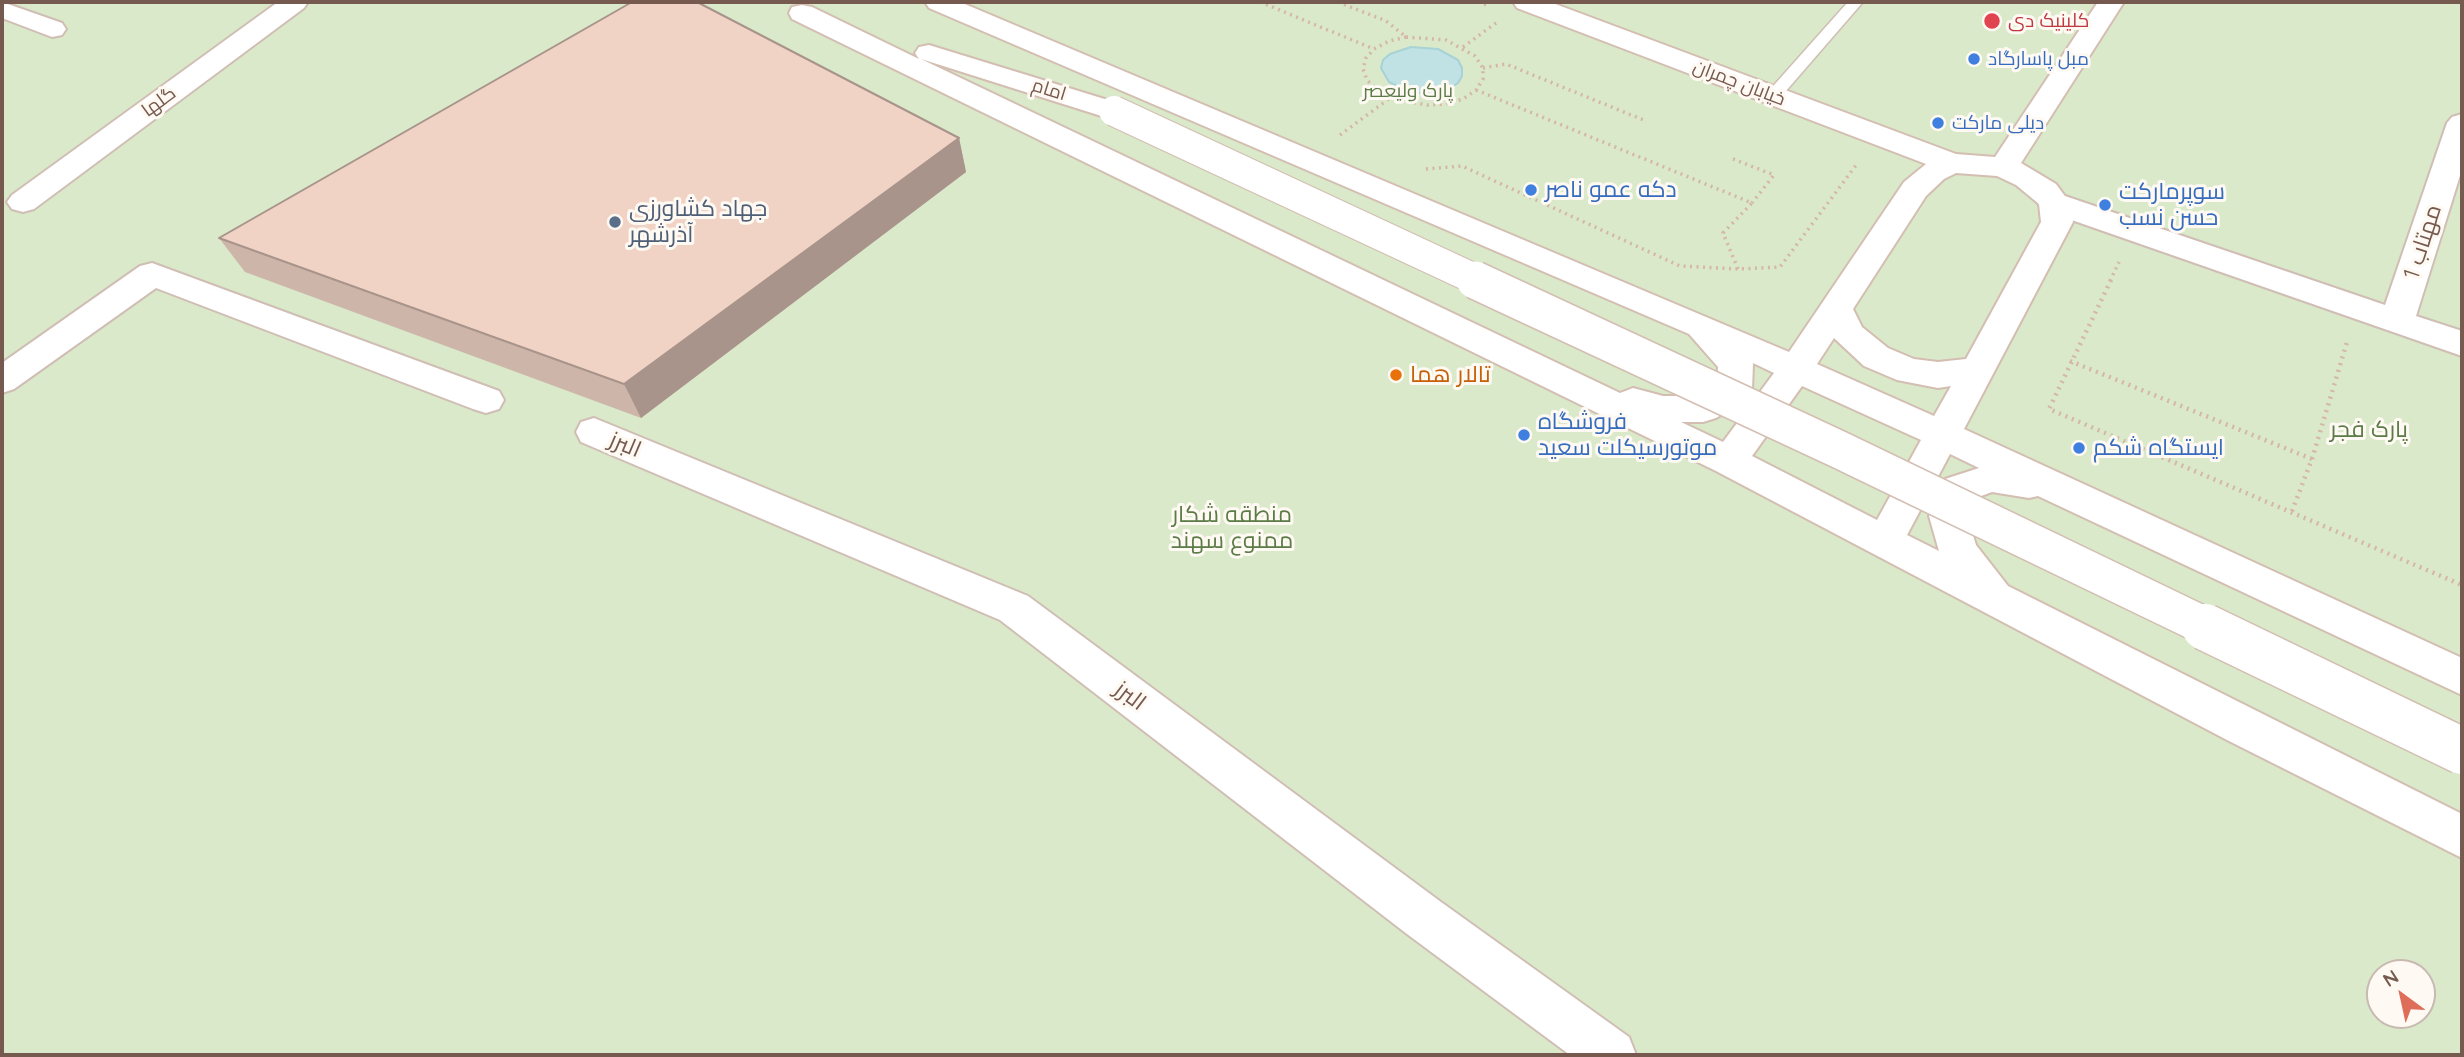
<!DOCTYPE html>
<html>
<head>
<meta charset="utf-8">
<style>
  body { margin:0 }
  #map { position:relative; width:2464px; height:1057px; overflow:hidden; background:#fcf4ec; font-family:Quicksand,sans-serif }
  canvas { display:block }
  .frame { position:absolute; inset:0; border:4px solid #765a4f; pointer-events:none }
  .north { position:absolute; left:2366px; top:959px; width:70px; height:70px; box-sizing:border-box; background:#fef9f2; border:2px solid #c8b9b1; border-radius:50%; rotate:327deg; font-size:19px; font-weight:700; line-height:28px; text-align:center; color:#765a4f }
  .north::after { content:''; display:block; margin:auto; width:24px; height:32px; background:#de6d59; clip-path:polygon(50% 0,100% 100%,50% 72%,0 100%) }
</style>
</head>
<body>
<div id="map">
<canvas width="2464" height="1057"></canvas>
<div class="frame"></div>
<div class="north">N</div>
</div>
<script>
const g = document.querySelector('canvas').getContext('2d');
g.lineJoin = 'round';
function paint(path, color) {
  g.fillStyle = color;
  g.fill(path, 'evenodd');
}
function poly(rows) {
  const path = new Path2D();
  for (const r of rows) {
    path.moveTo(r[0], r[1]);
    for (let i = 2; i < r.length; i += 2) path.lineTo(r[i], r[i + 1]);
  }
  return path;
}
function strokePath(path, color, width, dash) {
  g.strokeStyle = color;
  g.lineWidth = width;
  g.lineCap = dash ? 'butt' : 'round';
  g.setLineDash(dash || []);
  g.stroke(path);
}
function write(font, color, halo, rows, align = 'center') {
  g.font = font + ' Quicksand,Cairo,sans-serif';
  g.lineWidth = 6;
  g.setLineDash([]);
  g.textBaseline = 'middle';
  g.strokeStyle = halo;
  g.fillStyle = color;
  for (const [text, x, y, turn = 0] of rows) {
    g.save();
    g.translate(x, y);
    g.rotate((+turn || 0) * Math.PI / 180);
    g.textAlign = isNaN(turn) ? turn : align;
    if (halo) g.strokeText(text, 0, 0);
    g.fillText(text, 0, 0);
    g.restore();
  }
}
const green = poly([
  [2,2,2462,2,2462,1055,2,1055],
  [2380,973,2422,973,2422,1015,2380,1015]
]);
const water = poly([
  [1411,47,1438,49,1458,60,1462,68,1462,76,1458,83,1449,89,1423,93,1410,92,1389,82,1381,68,1383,60,1390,54,1411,47]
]);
const pathFar1 = poly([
  [1260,2,1374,49],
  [1338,2,1386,21,1405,36],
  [1478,2,1489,6],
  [1406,37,1446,40,1475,56,1483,68,1483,79,1476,90,1463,99,1446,104,1427,105,1390,98,1376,89,1367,80,1363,69,1366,58,1374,49,1389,41,1406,37],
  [1463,47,1496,23],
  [1483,68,1506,64,1646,121],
  [1476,90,1752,203,1723,233,1738,269],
  [1340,135,1390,98],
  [1733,159,1774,175,1752,203],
  [1426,169,1462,166,1680,266,1738,269,1780,267,1857,164],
  [2110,281,2119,262]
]);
const path = poly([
  [2111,280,2049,409,2462,585],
  [2070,361,2312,459,2292,511],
  [2312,459,2347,342]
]);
const lane = poly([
  [1848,2,1863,2,1779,99,1767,99,1765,96,1767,93,1848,2]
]);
const street = poly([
  [2,2,62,23,66,29,62,35,52,37,2,18,2,2],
  [278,2,308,2,304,8,34,209,23,212,12,209,7,202,12,195,278,2],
  [2462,114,2462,169,2416,316,2462,331,2462,356,2043,210,2038,203,2043,196,2054,193,2065,196,2385,305,2447,123,2452,117,2462,114],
  [152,263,499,391,504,400,499,409,486,413,473,409,156,288,14,389,2,393,2,363,140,266,152,263],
  [594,418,1028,596,1441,902,1629,1037,1636,1055,1570,1055,1407,934,1000,620,581,442,576,432,581,422,594,418]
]);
const secondary = poly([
  [925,2,960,2,1789,352,1904,182,1926,164,1517,8,1513,2,1550,2,1956,154,1995,157,2098,2,2124,2,2021,163,2056,184,2070,203,2073,222,1964,429,2462,658,2462,695,2038,496,2029,498,1992,492,1973,499,1967,516,1976,545,2008,586,2462,814,2462,858,2227,740,1716,471,792,19,789,13,792,7,802,5,812,7,919,59,915,53,919,47,929,45,1124,105,1129,111,1124,117,1114,120,921,59,1620,393,1633,388,1663,396,1697,396,1717,385,1718,367,1689,334,929,8,925,2],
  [1956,173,1997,176,2016,185,2039,204,2041,222,1966,359,1938,362,1914,359,1888,348,1862,327,1853,309,1926,196,1944,179,1956,173],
  [1834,338,1864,366,1897,380,1938,388,1951,386,1934,416,1817,364,1834,338],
  [1753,363,1774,373,1723,442,1681,422,1703,422,1716,418,1747,400,1752,391,1753,363],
  [1802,386,1921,440,1877,520,1752,456,1802,386],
  [1950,454,1979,468,1945,479,1939,489,1929,516,1939,551,1907,535,1950,454]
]);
const secondaryBridgeFar2 = poly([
  [1114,111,1479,281]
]);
const secondaryBridgeFar1 = poly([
  [1475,280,1840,450,2209,628]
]);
const secondaryBridge = poly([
  [2205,627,2462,751]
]);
const wall = poly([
  [959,138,966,172,641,418,245,272,219,238]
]);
const shadedWall = poly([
  [959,138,966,172,641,418,624,384]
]);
const building = poly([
  [632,2,697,2,959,138,624,384,219,238,632,2]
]);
const markers = [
  [1992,21,9,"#e0444e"],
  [1974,59,7,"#3f7fe0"],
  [1938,123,7,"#3f7fe0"],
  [1531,190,7,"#3f7fe0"],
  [2105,205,7,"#3f7fe0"],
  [615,222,7,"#5c6f8a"],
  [1396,375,7,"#e8710a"],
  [1524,435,7,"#3f7fe0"],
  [2079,448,7,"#3f7fe0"]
];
const farHealthnames = [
  ["کلینیک دی",2008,21]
];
const farShopnames = [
  ["مبل پاسارگاد",1988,59],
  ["دیلی مارکت",1952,123]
];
const farStreetnames = [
  ["خیابان چمران",1739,83,21],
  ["امام",1049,90,17],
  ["گلها",159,102,-36]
];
const farParknames = [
  ["پارک ولیعصر",1408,91]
];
const shopNames = [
  ["دکه عمو ناصر",1545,190],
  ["سوپرمارکت",2119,192],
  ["حسن نسب",2119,218],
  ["فروشگاه",1538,422],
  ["موتورسیکلت سعید",1538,448],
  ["ایستگاه شکم",2093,448]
];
const serviceNames = [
  ["جهاد کشاورزی",629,209],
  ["آذرشهر",629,235]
];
const streetNames = [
  ["مهتاب 1",2423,242,-72],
  ["البرز",625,445,23],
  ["البرز",1130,696,37]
];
const foodNames = [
  ["تالار هما",1410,375]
];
const parkNames = [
  ["پارک فجر",2369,430],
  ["منطقه شکار",1232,515],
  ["ممنوع سهند",1232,541]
];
paint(green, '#d9e9ca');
paint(water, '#c0e2e5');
strokePath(water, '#a7d2d6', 2);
strokePath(lane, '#d0beb4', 3);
strokePath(street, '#d0beb4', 4);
strokePath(secondary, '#d3beb1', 4);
strokePath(pathFar1, '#d5b6a7', 3.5, [2, 4.5]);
strokePath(path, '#d5b6a7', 4.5, [2, 5]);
paint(lane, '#fff');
paint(street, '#fff');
paint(secondary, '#fff');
strokePath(secondaryBridgeFar2, '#d3beb1', 32, []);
strokePath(secondaryBridgeFar1, '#d3beb1', 40, []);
strokePath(secondaryBridge, '#d3beb1', 49, []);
strokePath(secondaryBridgeFar2, '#fff', 30);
strokePath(secondaryBridgeFar1, '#fff', 37);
strokePath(secondaryBridge, '#fff', 46);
paint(wall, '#ceb5a9');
paint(shadedWall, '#a8948a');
paint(building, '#f0d3c5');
strokePath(building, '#a8948a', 2);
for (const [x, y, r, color] of markers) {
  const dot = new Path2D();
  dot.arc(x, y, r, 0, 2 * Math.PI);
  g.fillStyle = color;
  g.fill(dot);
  strokePath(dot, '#fef9f2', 2.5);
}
write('19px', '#be3a42', '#fef9f2', farHealthnames, 'left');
write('19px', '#366cbe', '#fef9f2', farShopnames, 'left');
write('19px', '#765a4f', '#fef9f2', farStreetnames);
write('19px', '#5b7b47', '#fef9f2', farParknames);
write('23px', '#366cbe', '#fef9f2', shopNames, 'left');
write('23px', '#4e5e75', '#fef9f2', serviceNames, 'left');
write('23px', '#765a4f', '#fef9f2', streetNames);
write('23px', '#c56008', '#fef9f2', foodNames, 'left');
write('23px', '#5b7b47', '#fef9f2', parkNames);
</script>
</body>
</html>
